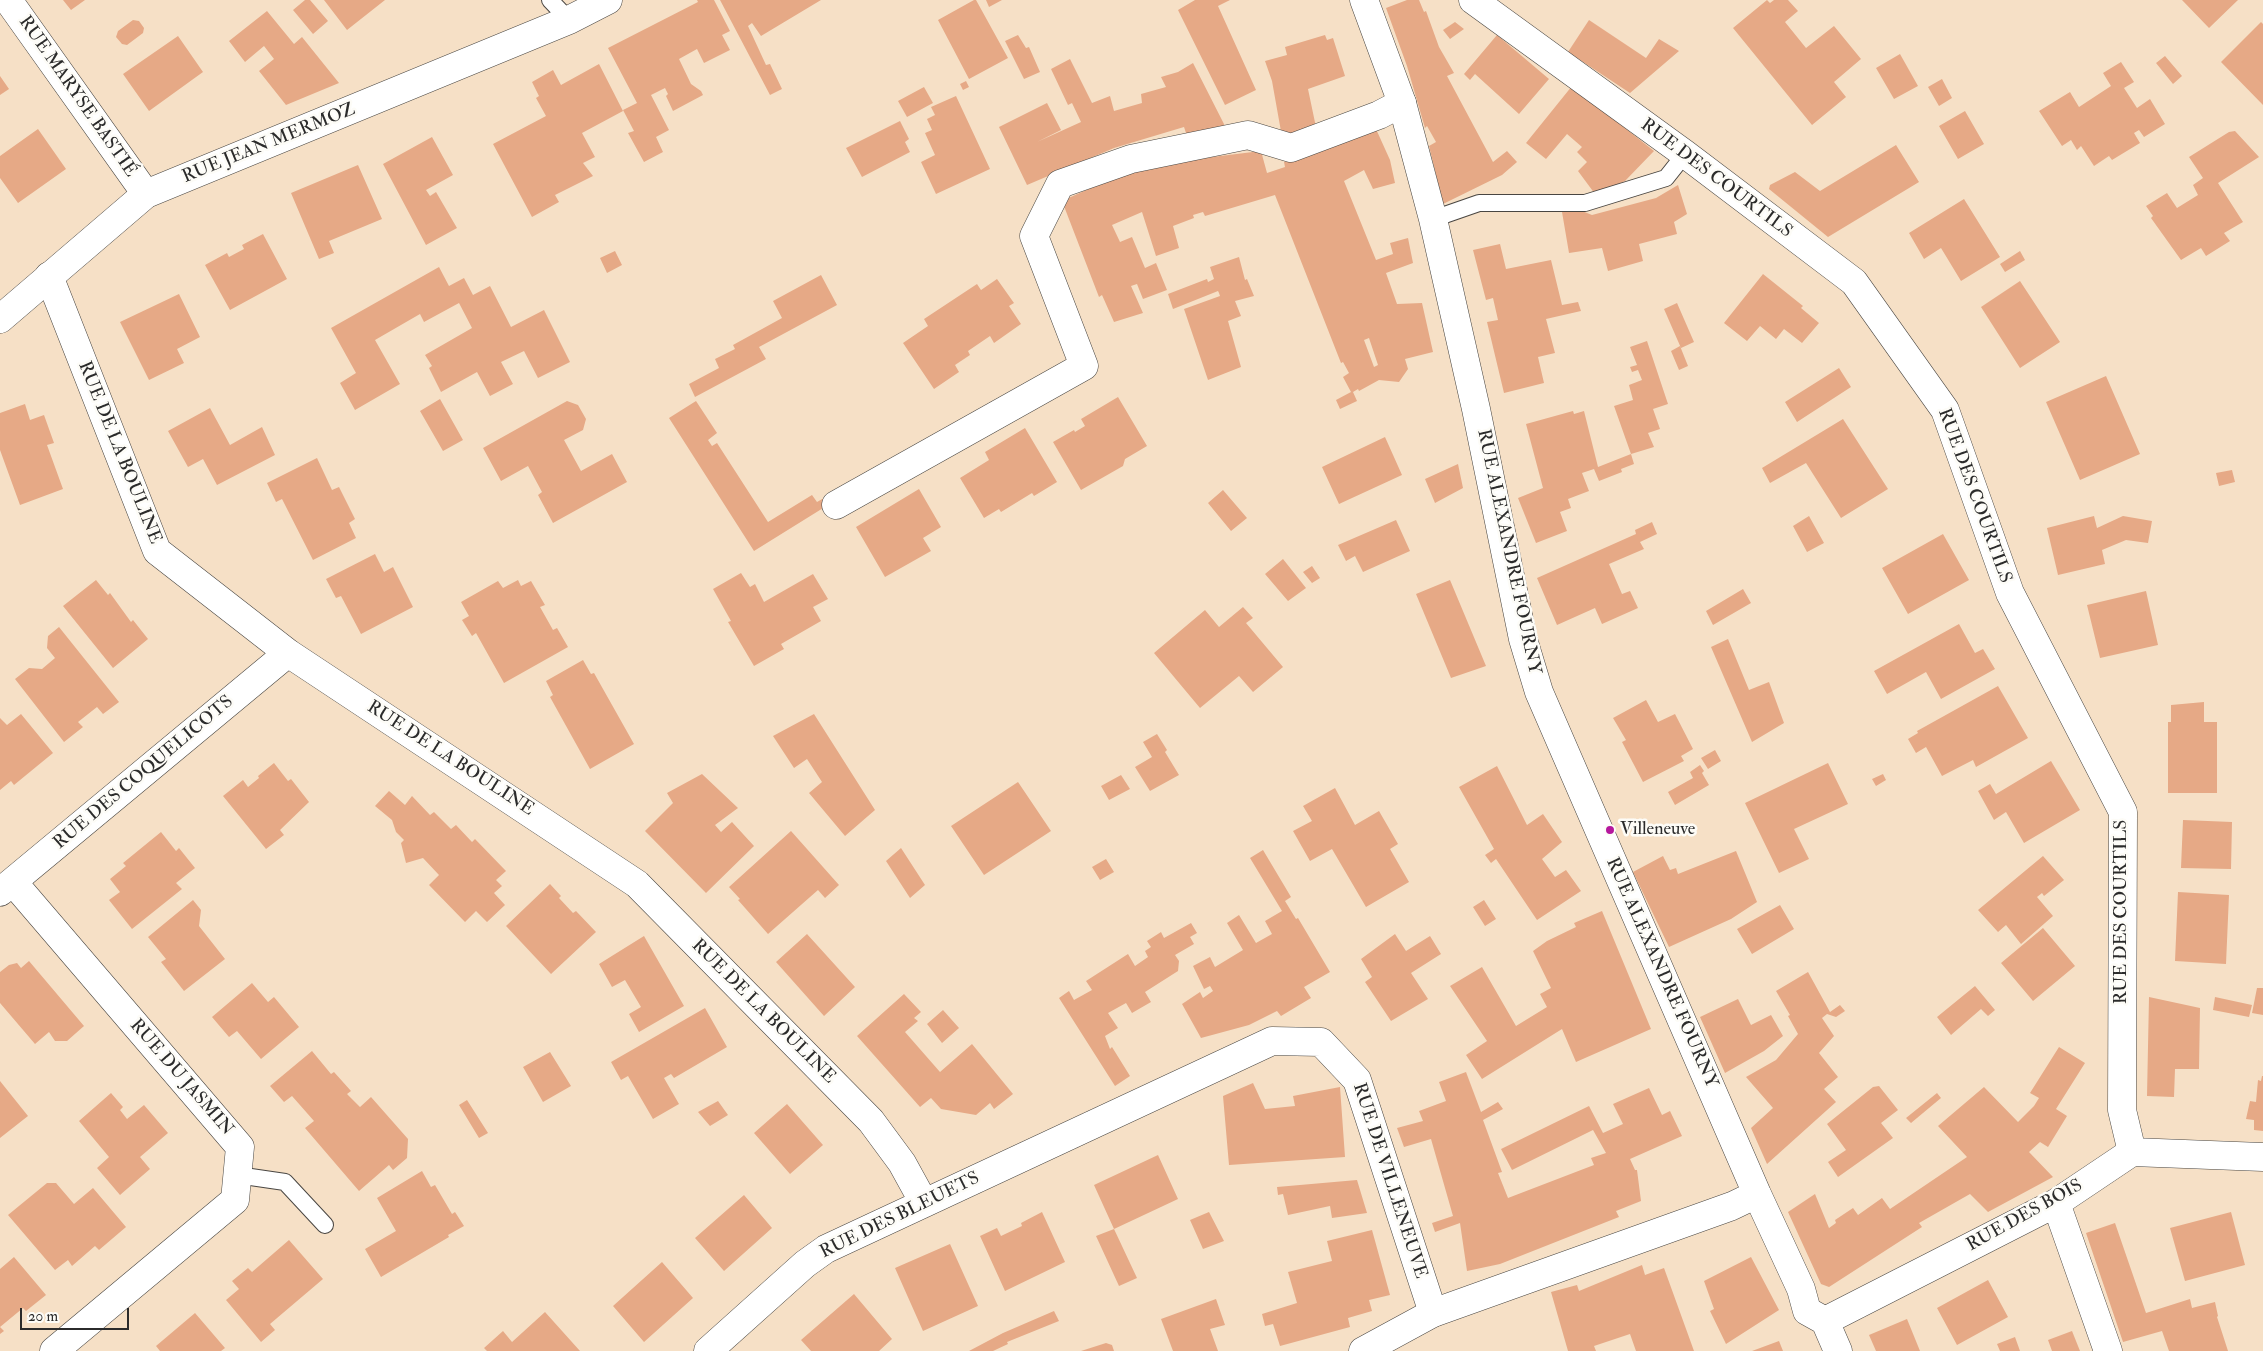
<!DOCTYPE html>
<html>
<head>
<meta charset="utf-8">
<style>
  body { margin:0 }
  #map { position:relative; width:2263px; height:1351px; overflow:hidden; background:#f6e0c6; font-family:"IM FELL Double Pica",serif }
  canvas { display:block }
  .scale { position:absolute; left:20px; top:1308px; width:109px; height:22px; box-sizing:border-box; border:2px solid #2b2b2b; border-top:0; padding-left:6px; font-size:15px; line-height:18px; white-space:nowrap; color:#2b2b2b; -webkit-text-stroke:4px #fdfcf7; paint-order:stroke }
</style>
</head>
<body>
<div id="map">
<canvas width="2263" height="1351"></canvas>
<div class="scale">20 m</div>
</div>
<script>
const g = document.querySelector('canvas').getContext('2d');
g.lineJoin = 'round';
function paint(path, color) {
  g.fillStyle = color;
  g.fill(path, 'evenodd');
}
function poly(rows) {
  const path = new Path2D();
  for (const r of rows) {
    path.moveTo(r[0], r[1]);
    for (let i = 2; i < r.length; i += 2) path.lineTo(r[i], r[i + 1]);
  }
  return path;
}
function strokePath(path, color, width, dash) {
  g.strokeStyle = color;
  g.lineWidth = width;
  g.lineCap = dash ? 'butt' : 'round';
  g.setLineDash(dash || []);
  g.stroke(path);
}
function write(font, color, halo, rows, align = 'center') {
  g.font = font + ' "IM FELL Double Pica",serif';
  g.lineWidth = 5;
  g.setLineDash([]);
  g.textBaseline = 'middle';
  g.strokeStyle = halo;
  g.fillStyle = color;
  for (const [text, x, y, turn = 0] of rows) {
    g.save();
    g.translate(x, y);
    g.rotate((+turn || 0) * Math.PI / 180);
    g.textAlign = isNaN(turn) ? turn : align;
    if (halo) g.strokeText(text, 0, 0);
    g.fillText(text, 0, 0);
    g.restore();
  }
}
const building = poly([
  [63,0,85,0,71,10],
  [305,0,310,0,328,21,313,34,293,10],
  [324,0,385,0,347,30],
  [697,0,714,0,730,31,722,35,730,50,704,63,697,49,679,59,691,84,701,91,703,95,673,111,666,96,668,94,665,88,651,95,669,130,656,137,663,152,644,162,628,133,634,131,623,110,637,103,608,48,698,2],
  [720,0,821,0,761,36,752,23,748,26,766,65,770,64,782,89,770,95],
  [974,0,976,0,1008,58,969,79,938,20],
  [986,0,1002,0,989,7],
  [1195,0,1230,0,1218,6,1256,90,1225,105,1178,10],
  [1407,0,1419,0,1424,12,1426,11,1439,47,1454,73,1447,76,1493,162,1507,151,1517,162,1502,175,1443,204,1429,146,1436,142,1427,126,1425,128,1407,66,1386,8],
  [1767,0,1770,3,1774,0,1788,0,1798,11,1785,22,1806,48,1834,26,1861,59,1834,82,1846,97,1812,125,1733,28],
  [2182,0,2238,0,2209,28],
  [267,11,294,44,302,37,339,83,286,105,259,71,274,59,264,46,245,62,229,41],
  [133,20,139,21,144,28,143,33,127,45,122,44,116,37,118,31],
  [1589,20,1646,58,1659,39,1679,51,1630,93,1568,52],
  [1455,22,1464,29,1450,39,1443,30],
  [2261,22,2263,24,2263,105,2221,62],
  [1018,35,1026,48,1029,47,1040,72,1024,79,1005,41],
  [1325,35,1327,40,1333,38,1345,76,1308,89,1317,132,1282,137,1272,81,1265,61,1287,55,1285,47],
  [1497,35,1549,79,1519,114,1475,74,1470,80,1464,74],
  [178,36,203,72,149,111,123,74],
  [1900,54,1918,86,1894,99,1876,68],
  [2165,56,2182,76,2173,84,2156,63],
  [1070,59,1092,103,1110,96,1114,111,1142,103,1141,94,1166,87,1161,77,1178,72,1193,63,1225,126,1188,139,1184,127,1114,148,1027,185,999,127,1047,103,1061,130,1037,142,1081,122,1072,103,1068,105,1051,69],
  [2121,62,2134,82,2124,88,2137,108,2150,99,2165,124,2144,137,2139,130,2134,133,2140,143,2112,160,2109,156,2094,166,2081,146,2077,150,2071,140,2062,146,2039,111,2070,92,2079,107,2111,86,2103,73],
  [599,64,623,111,582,133,595,157,583,163,593,176,555,195,559,202,532,217,493,144,546,116,536,98,539,96,532,82,553,70,561,85],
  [0,76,9,89,0,95],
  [1942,79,1952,98,1939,106,1928,87],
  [966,81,969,87,963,90,960,84],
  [1572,86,1654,151,1625,181,1595,194,1578,171,1587,162,1577,152,1582,147,1567,134,1546,159,1526,143],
  [924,87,933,103,907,117,898,101],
  [956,96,990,169,936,194,921,162,935,155,925,133,932,130,927,119,935,115,931,107],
  [1965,111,1984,144,1958,159,1939,126],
  [900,121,909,139,905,142,910,152,862,177,846,148],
  [38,129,66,169,18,203,0,178,0,156],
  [1376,129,1390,160,1395,183,1373,189,1364,170,1344,181,1376,260,1393,254,1390,243,1408,238,1413,263,1386,273,1397,304,1422,303,1433,352,1405,359,1408,369,1399,382,1379,380,1359,391,1358,389,1353,392,1357,401,1340,409,1336,400,1351,392,1343,377,1349,373,1343,362,1341,363,1275,195,1205,216,1203,212,1193,215,1194,218,1173,226,1179,248,1156,256,1142,212,1112,225,1120,242,1132,237,1145,268,1156,263,1167,290,1143,299,1137,284,1131,286,1143,313,1114,322,1102,295,1099,297,1062,201,1126,172,1203,156,1204,158,1261,151,1267,173,1285,167,1284,162],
  [1369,338,1378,365,1374,367,1364,340],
  [2235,131,2259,157,2218,183,2243,222,2224,233,2230,241,2206,256,2201,248,2181,260,2151,218,2153,216,2146,206,2167,193,2177,208,2198,195,2193,185,2203,178,2189,157,2229,132],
  [432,137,453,175,426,190,430,196,436,192,457,228,426,245,383,164],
  [1896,145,1919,182,1828,237,1769,189,1770,185,1795,172,1820,191],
  [358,165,382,219,329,241,334,253,319,259,291,193],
  [1678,185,1687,214,1674,222,1677,234,1639,244,1643,261,1608,271,1602,248,1569,253,1562,212,1582,211,1592,215,1656,198],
  [1964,199,2000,257,1961,281,1941,248,1924,259,1909,233],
  [263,234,287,279,230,310,205,265,227,253,229,257,244,249,242,245],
  [1500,244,1506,269,1551,260,1562,305,1578,302,1581,311,1546,319,1555,353,1538,357,1544,383,1504,393,1487,322,1498,320,1493,298,1486,300,1473,250],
  [615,251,622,265,607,273,600,258],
  [2020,251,2025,260,2005,272,2000,264],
  [1239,257,1245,280,1247,279,1254,296,1235,301,1241,316,1228,321,1241,367,1208,380,1184,309,1220,296,1219,293,1218,291,1173,309,1168,294,1207,279,1208,282,1214,279,1210,267],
  [439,267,449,286,464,278,473,295,490,286,511,327,544,310,570,362,538,378,524,351,501,362,513,384,490,396,477,372,441,392,429,368,432,366,425,355,472,328,459,303,424,322,420,314,375,340,400,384,355,410,340,383,356,373,331,328],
  [1763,274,1803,306,1801,308,1819,323,1802,343,1784,329,1776,339,1760,326,1747,341,1724,323],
  [821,275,837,305,759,347,766,359,695,397,689,384,719,368,715,359,735,349,733,345,782,318,773,301],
  [997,279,1014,303,1009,306,1021,324,994,343,990,336,968,351,970,355,955,365,959,372,934,389,903,343,928,326,924,319,977,284,981,290],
  [2020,281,2060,342,2020,368,1981,307],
  [179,294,200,337,177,349,184,363,149,380,120,322],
  [1677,303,1694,342,1681,348,1664,309],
  [1647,341,1668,404,1653,409,1660,429,1648,433,1654,447,1631,454,1614,406,1633,400,1629,385,1642,380,1638,370,1632,372,1630,367,1637,365,1630,347],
  [1680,346,1688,366,1679,370,1671,351],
  [1839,368,1851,387,1797,422,1785,402],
  [2106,376,2140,454,2080,480,2046,402],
  [1118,397,1147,446,1125,459,1123,466,1081,490,1053,442,1074,430,1075,432,1085,426,1081,419],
  [440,399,463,440,443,451,420,411],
  [567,401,578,405,586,419,583,430,564,440,581,471,612,454,627,482,553,523,538,495,542,492,528,466,501,481,483,448],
  [696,401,717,433,708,440,712,446,717,443,768,522,812,495,817,502,824,498,828,505,754,551,669,418],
  [25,404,30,420,44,415,54,443,47,445,63,489,20,505,0,450,0,413],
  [210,408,230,445,262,427,275,455,217,485,203,459,188,467,168,431],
  [1573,411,1574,414,1584,411,1598,467,1631,454,1634,464,1621,469,1622,472,1599,481,1594,469,1582,473,1589,491,1568,499,1571,508,1560,512,1567,531,1536,543,1518,498,1543,488,1526,424],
  [1843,419,1888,489,1841,518,1806,463,1770,483,1762,468],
  [1025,428,1057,482,1034,496,1032,493,1001,512,999,509,984,518,960,478,989,460,985,452],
  [1385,437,1402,475,1339,504,1322,467],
  [317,458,332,490,339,487,355,519,349,523,356,538,313,560,282,499,276,502,267,483],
  [1458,464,1463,488,1435,503,1425,479],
  [2232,470,2235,482,2219,486,2216,473],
  [919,489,941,527,923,538,931,551,885,577,856,527],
  [1223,490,1247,518,1231,531,1208,503],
  [1809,516,1824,543,1807,552,1793,526],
  [2094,516,2097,528,2123,516,2152,521,2148,543,2126,540,2102,550,2105,564,2058,575,2047,528],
  [1396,520,1410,551,1363,572,1355,556,1346,561,1338,545],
  [1652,522,1657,534,1640,542,1644,549,1609,564,1622,594,1630,591,1638,608,1602,624,1595,608,1557,625,1537,578,1636,534,1635,530],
  [1943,534,1969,580,1908,614,1882,568],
  [375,554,384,572,393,567,413,607,361,634,341,596,336,598,326,579],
  [1283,559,1306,588,1288,601,1265,574],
  [1312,566,1320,578,1312,583,1303,572],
  [741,573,750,587,755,584,764,602,813,574,828,599,813,607,821,621,781,644,784,649,754,666,728,622,731,621,713,589],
  [96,580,108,595,110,593,131,622,133,620,148,639,113,668,63,606],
  [518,580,521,586,531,581,545,605,540,607,553,630,557,628,568,647,504,683,476,633,472,636,462,620,469,616,461,602,498,581,503,588],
  [1450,580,1486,666,1451,678,1416,594],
  [1743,589,1751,603,1713,625,1706,611],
  [2146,591,2158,645,2100,658,2087,605],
  [1243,607,1253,618,1246,623,1283,667,1253,692,1239,676,1200,708,1154,653,1205,610,1219,627],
  [1959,624,1975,653,1983,649,1995,669,1941,699,1926,672,1887,694,1874,671],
  [59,627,119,702,103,714,97,707,78,722,83,727,64,742,15,679,29,668,42,669,55,658,47,648,48,636],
  [1728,639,1749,690,1769,682,1784,723,1752,742,1711,647],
  [583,660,591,674,594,673,634,744,590,769,550,697,553,695,546,681],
  [1998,686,2028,738,1976,767,1973,760,1942,776,1926,747,1916,753,1908,739,1918,733,1917,731],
  [1646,700,1658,722,1675,714,1693,749,1681,756,1684,761,1643,782,1622,742,1626,740,1613,718],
  [2204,702,2204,722,2217,722,2217,793,2168,793,2168,722,2171,722,2171,705],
  [21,714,53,753,14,785,11,781,0,790,0,718,7,725],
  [814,714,875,810,845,836,809,793,822,782,807,759,794,768,773,736],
  [1157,734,1167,750,1165,752,1179,775,1150,791,1135,767,1152,757,1143,742],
  [1715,750,1721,761,1708,769,1701,758],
  [2051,761,2080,810,2024,843,2006,812,1994,820,1978,791,1990,784,1996,794],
  [274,763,288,781,291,779,309,802,280,830,284,835,266,849,223,796,243,780,248,787,259,778,258,776],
  [1828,763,1848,804,1794,829,1809,859,1779,873,1745,803],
  [1700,765,1704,771,1702,773,1709,785,1675,805,1668,792,1693,778,1690,772],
  [1497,766,1527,825,1543,814,1562,842,1542,859,1555,877,1566,870,1581,891,1537,920,1496,859,1491,863,1485,855,1494,849,1459,787],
  [702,774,738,808,715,825,721,832,732,822,754,846,706,893,645,831,673,803,667,793],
  [1883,774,1886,780,1876,786,1872,779],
  [1121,775,1130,789,1109,800,1101,786],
  [1018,782,1051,831,984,875,951,826],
  [1335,788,1355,825,1379,811,1398,844,1390,849,1409,882,1366,907,1332,849,1310,861,1293,831,1312,821,1303,806],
  [389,791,405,805,412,796,430,815,434,812,451,829,456,825,472,842,475,839,506,871,496,880,502,886,494,893,505,905,487,922,476,911,465,922,429,885,439,875,423,858,406,863,401,843,404,840,396,832,392,820,375,806],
  [2183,820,2232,822,2231,869,2181,868],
  [791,831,839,885,825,898,818,890,768,934,738,900,740,899,729,887],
  [161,832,176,851,179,848,195,868,176,883,182,889,132,929,109,900,120,892,110,879,126,866,123,863],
  [901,848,925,885,910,898,886,861],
  [1263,850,1291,897,1285,901,1296,919,1298,918,1330,972,1304,987,1311,998,1281,1016,1277,1011,1249,1025,1201,1038,1182,1004,1200,992,1203,998,1213,991,1210,986,1204,989,1193,966,1210,957,1215,967,1243,950,1227,923,1239,915,1256,943,1272,934,1265,921,1282,911,1250,858],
  [1736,851,1757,902,1731,919,1669,947,1633,872,1663,856,1670,870,1676,868,1678,874],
  [2043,856,2064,880,2044,896,2042,893,2037,897,2053,916,2021,944,2006,925,1998,932,1978,910],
  [1106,859,1114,872,1100,880,1092,867],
  [550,884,561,896,559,898,573,913,576,911,596,932,551,974,506,926],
  [2178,892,2229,895,2226,964,2175,961],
  [193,900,201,910,199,926,225,959,184,991,161,962,166,959,148,937],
  [1484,900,1496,919,1485,926,1473,907],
  [1780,905,1794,929,1752,954,1737,929],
  [1602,911,1651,1029,1576,1062,1562,1029,1482,1079,1466,1055,1487,1041,1450,986,1482,967,1516,1026,1547,1007,1540,994,1551,988,1533,951,1547,941,1576,927,1574,923],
  [1191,923,1197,933,1190,937,1194,944,1175,955,1179,961,1178,971,1145,992,1151,1002,1132,1013,1126,1003,1108,1013,1118,1028,1105,1036,1110,1049,1112,1047,1130,1076,1115,1086,1059,998,1069,991,1074,1000,1092,990,1086,981,1128,954,1135,966,1148,957,1145,951,1151,947,1147,941,1161,932,1164,938],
  [2043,928,2075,966,2033,1001,2001,963],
  [807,934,855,987,824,1016,776,962],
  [1395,934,1406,951,1430,936,1441,954,1411,973,1428,999,1391,1021,1365,982,1372,977,1361,959],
  [644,936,684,1006,639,1032,629,1014,641,1007,625,980,612,987,599,964],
  [29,961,84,1026,67,1041,55,1041,49,1032,35,1044,0,1003,0,972,9,965,17,963,21,968],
  [1808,972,1830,1012,1840,1005,1845,1011,1836,1017,1827,1014,1822,1018,1834,1036,1819,1053,1838,1077,1824,1089,1836,1102,1767,1164,1751,1128,1773,1108,1746,1077,1776,1060,1798,1034,1788,1016,1790,1015,1776,991],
  [252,983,268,1002,274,997,299,1027,261,1059,237,1031,229,1037,212,1017],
  [1975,986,1995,1010,1988,1016,1981,1009,1951,1035,1937,1017],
  [2257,988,2263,988,2263,1015,2252,1013],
  [904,994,921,1012,914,1018,918,1021,905,1032,940,1072,972,1044,1013,1094,994,1109,990,1103,976,1115,941,1109,931,1098,920,1107,857,1036],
  [2149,997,2200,1008,2199,1069,2175,1069,2174,1097,2147,1096],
  [2215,997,2252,1005,2249,1017,2213,1010],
  [1738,999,1751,1025,1771,1015,1783,1036,1764,1051,1725,1073,1700,1017],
  [705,1008,727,1047,674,1078,671,1074,664,1078,679,1104,653,1119,628,1076,621,1080,611,1062],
  [943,1010,959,1028,942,1043,927,1024],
  [2059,1047,2085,1063,2056,1109,2067,1116,2048,1147,2040,1142,2029,1152,2053,1177,1988,1212,1970,1194,1919,1223,1922,1227,1829,1287,1821,1284,1788,1212,1815,1194,1829,1228,1836,1223,1835,1220,1853,1208,1858,1215,1882,1198,1890,1209,1967,1157,1938,1126,1984,1087,2018,1122,2034,1106,2039,1098,2030,1093],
  [312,1051,331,1074,334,1072,351,1091,347,1094,360,1107,371,1097,408,1139,407,1158,393,1170,389,1165,359,1191,305,1128,314,1121,292,1096,284,1102,270,1086],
  [550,1052,571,1086,543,1102,523,1067],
  [1466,1072,1481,1112,1498,1102,1503,1109,1483,1120,1502,1172,1498,1173,1508,1198,1594,1165,1591,1158,1606,1153,1593,1130,1512,1170,1501,1149,1589,1106,1603,1133,1623,1124,1613,1104,1649,1088,1662,1115,1670,1111,1682,1136,1630,1159,1635,1170,1637,1170,1641,1201,1616,1211,1619,1217,1500,1264,1467,1271,1460,1223,1435,1232,1432,1223,1453,1216,1431,1139,1404,1147,1397,1128,1423,1121,1419,1111,1446,1101,1439,1082],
  [2262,1076,2263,1076,2263,1131,2254,1130,2254,1120,2246,1119,2250,1101,2256,1102,2258,1080,2261,1081],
  [0,1081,28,1116,0,1138],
  [1253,1083,1265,1109,1295,1106,1293,1096,1340,1087,1345,1157,1229,1165,1223,1096],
  [1879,1086,1898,1110,1881,1123,1893,1138,1838,1177,1828,1162,1846,1150,1827,1124,1873,1087],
  [111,1093,123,1107,120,1110,127,1119,144,1105,168,1133,140,1157,150,1169,120,1195,97,1168,109,1157,79,1121],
  [1937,1093,1941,1098,1911,1123,1906,1118],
  [467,1100,488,1133,479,1138,459,1105],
  [718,1101,728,1115,710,1126,698,1112],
  [787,1104,823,1145,790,1174,754,1133],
  [1158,1155,1178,1199,1114,1229,1094,1185],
  [422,1171,431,1187,435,1185,452,1214,455,1212,464,1226,448,1235,449,1237,381,1277,365,1249,396,1231,377,1198],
  [1357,1180,1367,1213,1332,1218,1330,1206,1288,1215,1283,1194,1278,1195,1277,1187],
  [47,1183,56,1183,74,1204,93,1188,126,1227,99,1250,95,1246,72,1266,68,1260,55,1270,8,1215],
  [744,1195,772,1228,724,1271,695,1238],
  [1042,1212,1065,1262,1005,1291,980,1236,997,1228,1001,1236,1022,1226,1021,1223],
  [1209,1212,1224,1241,1203,1249,1190,1220],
  [2231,1212,2245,1265,2185,1281,2170,1228],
  [2115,1223,2146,1313,2190,1299,2192,1308,2215,1302,2218,1316,2217,1317,2228,1351,2169,1351,2162,1331,2123,1342,2086,1233],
  [1114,1229,1137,1278,1119,1286,1096,1236],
  [1372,1230,1390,1295,1369,1300,1372,1311,1348,1318,1350,1327,1280,1346,1273,1324,1265,1326,1262,1314,1297,1303,1288,1272,1332,1261,1327,1241],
  [289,1240,323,1279,270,1324,275,1330,261,1342,226,1300,239,1289,232,1281,248,1268,252,1272],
  [950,1244,978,1306,923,1331,895,1268],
  [14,1257,46,1295,26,1311,23,1308,0,1327,4,1331,0,1334,0,1269],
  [1751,1257,1779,1310,1726,1344,1710,1311,1714,1309,1704,1281],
  [662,1262,693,1298,644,1342,613,1306],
  [1642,1265,1645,1275,1664,1268,1694,1351,1636,1351,1630,1334,1594,1346,1596,1351,1568,1351,1551,1292,1577,1285,1579,1291],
  [1988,1280,2008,1317,1957,1345,1937,1308],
  [854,1294,892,1339,879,1351,811,1351,801,1340],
  [1216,1299,1225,1325,1210,1329,1218,1351,1173,1351,1161,1319],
  [1054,1311,1059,1321,1007,1342,1008,1344,993,1351,969,1351,1003,1333],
  [545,1312,580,1351,487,1351,484,1348,503,1331,512,1342],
  [195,1313,225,1348,221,1351,160,1351,156,1346],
  [1907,1319,1920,1351,1876,1351,1869,1335],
  [2072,1331,2080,1351,2052,1351,2048,1340],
  [2015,1337,2020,1351,2000,1351,1997,1344],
  [1779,1341,1783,1351,1752,1351],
  [1106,1343,1112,1345,1114,1351,1081,1351]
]);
const service = poly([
  [550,0,569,20],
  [1433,219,1479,203,1585,203,1666,178,1685,154],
  [237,1175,285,1182,325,1225]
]);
const minor = poly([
  [8,0,146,194],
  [1473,0,1685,154,1854,282,1945,410,2010,593,2123,812,2122,1110,2132,1152],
  [49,276,157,551,288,653,637,884,871,1121,902,1163,924,1203],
  [836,505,1084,366,1034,236,1060,184,1131,159,1248,135,1291,148,1379,115,1402,103],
  [13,882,240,1147,235,1200,54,1351],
  [0,892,288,653],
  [2056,1203,2108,1351],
  [1825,1321,2056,1203,2132,1152,2263,1157],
  [708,1351,805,1264,826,1249,1272,1041,1321,1042,1357,1080,1433,1313]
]);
const tertiary = poly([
  [1364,0,1402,103,1433,219,1476,409,1523,639,1539,692,1757,1194,1801,1289,1807,1311,1825,1321,1838,1351],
  [0,319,146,194,569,20,608,0],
  [1363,1351,1433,1313,1732,1206,1757,1194]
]);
const markers = [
  [1610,830,5,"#b5179e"]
];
const streetNames = [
  ["RUE MARYSE BASTIÉ",77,97,55],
  ["RUE JEAN MERMOZ",269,144,-22],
  ["RUE DES COURTILS",1716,179,37],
  ["RUE DE LA BOULINE",119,453,68],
  ["RUE DES COURTILS",1974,496,70],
  ["RUE ALEXANDRE FOURNY",1508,552,78],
  ["RUE DE LA BOULINE",450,759,33],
  ["RUE DES COQUELICOTS",144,773,-40],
  ["RUE DES COURTILS",2122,912,-90],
  ["RUE ALEXANDRE FOURNY",1661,973,66],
  ["RUE DE LA BOULINE",763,1012,45],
  ["RUE DU JASMIN",181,1078,49],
  ["RUE DE VILLENEUVE",1389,1181,72],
  ["RUE DES BLEUETS",900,1216,-26],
  ["RUE DES BOIS",2025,1216,-29]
];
const poiNames = [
  ["Villeneuve",1620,830]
];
paint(building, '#e6a986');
strokePath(service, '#494642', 18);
strokePath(minor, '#494642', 29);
strokePath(tertiary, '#494642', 29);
strokePath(service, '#fff', 16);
strokePath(minor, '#fff', 28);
strokePath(tertiary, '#fff', 28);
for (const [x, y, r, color] of markers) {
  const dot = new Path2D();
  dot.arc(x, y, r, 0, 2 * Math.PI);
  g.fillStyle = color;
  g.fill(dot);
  strokePath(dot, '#fdfcf7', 2);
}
write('18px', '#2b2b2b', '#fdfcf7', streetNames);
write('18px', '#2b2b2b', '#fdfcf7', poiNames, 'left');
</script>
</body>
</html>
